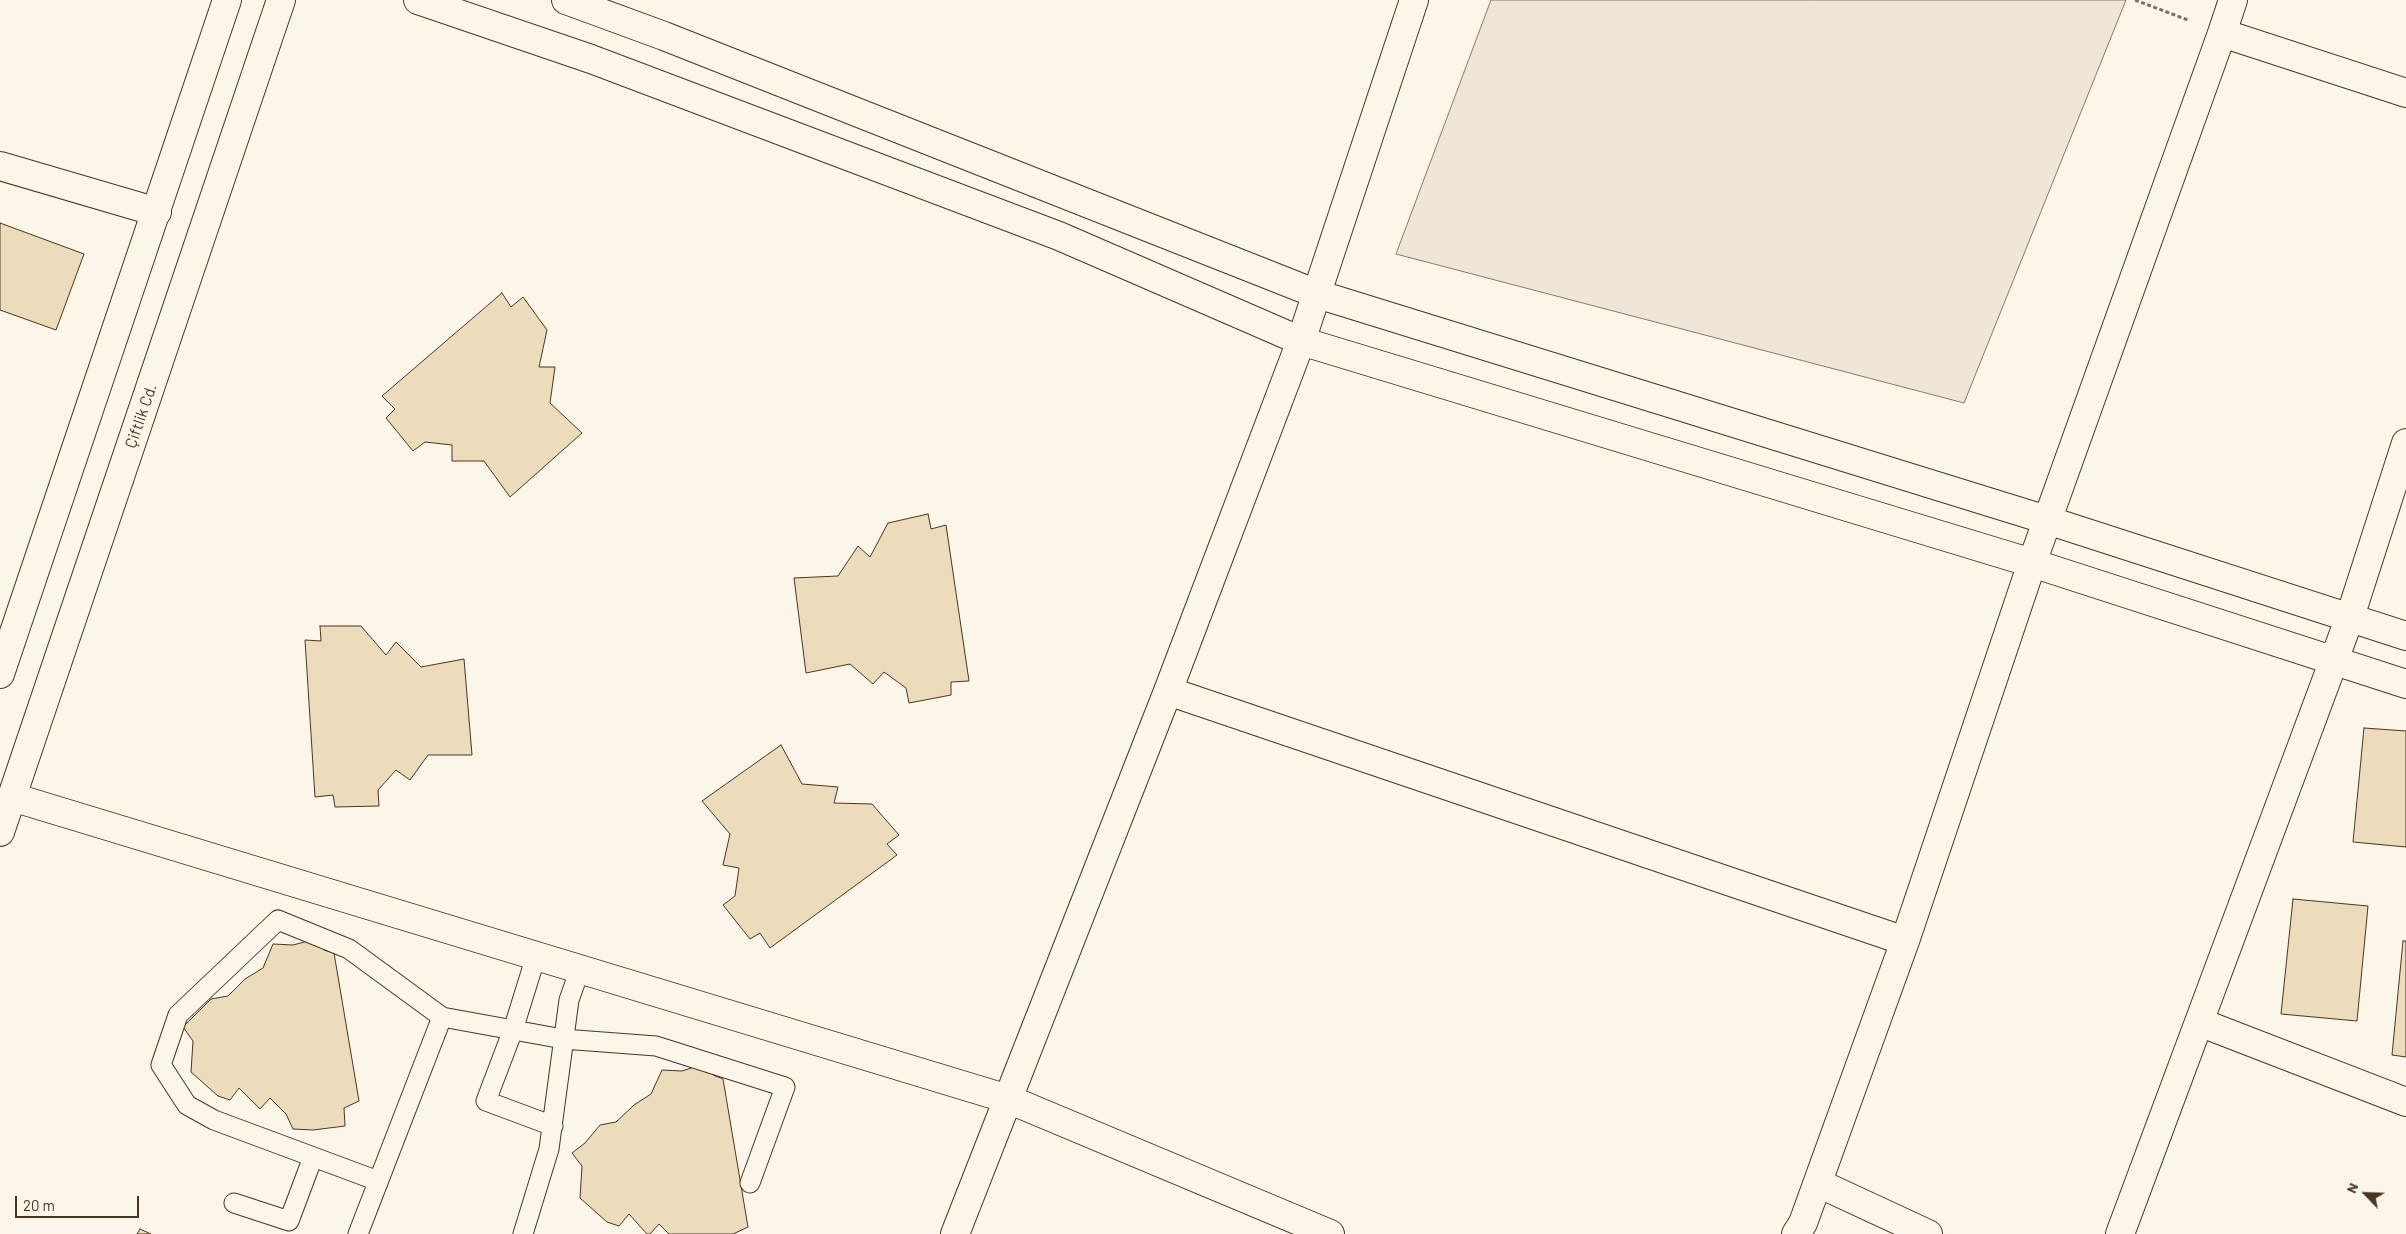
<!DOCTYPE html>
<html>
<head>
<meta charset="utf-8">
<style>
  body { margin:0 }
  #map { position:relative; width:2406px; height:1234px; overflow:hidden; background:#fbf6e9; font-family:Barlow,sans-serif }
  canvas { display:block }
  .north { position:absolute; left:2341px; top:1169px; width:50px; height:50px; -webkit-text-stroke:4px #fbf6e9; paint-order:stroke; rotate:294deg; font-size:14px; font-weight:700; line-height:20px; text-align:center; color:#4a3520 }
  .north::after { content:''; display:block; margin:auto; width:18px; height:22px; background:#4a3520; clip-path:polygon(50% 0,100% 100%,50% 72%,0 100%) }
  .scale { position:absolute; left:15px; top:1196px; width:124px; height:22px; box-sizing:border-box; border:2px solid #4a3520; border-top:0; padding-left:6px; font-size:15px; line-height:18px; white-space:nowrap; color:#4a3520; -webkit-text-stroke:4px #fbf6e9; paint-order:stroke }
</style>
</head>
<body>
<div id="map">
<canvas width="2406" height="1234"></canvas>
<div class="north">N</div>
<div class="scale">20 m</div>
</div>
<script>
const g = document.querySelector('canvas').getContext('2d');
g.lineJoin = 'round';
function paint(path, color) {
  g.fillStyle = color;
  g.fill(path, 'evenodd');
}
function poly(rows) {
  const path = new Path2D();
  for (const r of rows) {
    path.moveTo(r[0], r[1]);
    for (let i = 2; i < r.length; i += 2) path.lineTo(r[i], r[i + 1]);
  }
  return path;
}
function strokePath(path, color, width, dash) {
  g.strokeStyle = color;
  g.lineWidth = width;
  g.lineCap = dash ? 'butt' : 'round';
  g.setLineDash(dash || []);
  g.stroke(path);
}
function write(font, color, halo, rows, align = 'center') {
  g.font = font + ' Barlow,sans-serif';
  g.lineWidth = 4;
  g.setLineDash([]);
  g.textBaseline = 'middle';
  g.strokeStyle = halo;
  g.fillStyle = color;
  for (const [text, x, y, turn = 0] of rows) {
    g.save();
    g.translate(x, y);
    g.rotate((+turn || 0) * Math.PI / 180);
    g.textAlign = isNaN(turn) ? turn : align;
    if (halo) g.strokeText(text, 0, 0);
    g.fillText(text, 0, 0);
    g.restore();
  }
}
const green = poly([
  [1491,0,2126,0,1964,403,1396,254,1491,0]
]);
const building = poly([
  [0,223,84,254,56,330,0,310,0,223],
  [502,293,511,307,523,297,547,330,539,367,555,367,550,403,582,433,510,497,484,461,452,461,452,445,425,442,413,451,386,418,395,409,382,396,502,293],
  [928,514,931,529,946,525,969,681,951,682,951,695,909,703,906,688,884,672,873,684,850,664,806,673,794,578,838,576,858,546,870,557,888,523,928,514],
  [320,626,361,626,386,655,396,642,421,667,464,659,472,755,428,755,410,780,396,770,378,790,379,806,335,807,333,795,315,797,305,640,321,641,320,626],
  [2364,728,2406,731,2406,847,2353,842,2364,728],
  [781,745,802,784,838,787,834,803,872,804,899,835,887,844,897,855,770,948,760,933,750,939,723,905,735,896,739,868,723,865,730,834,702,801,781,745],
  [2293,899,2368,906,2357,1021,2281,1014,2293,899],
  [316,939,324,950,334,953,359,1101,344,1108,345,1126,313,1130,293,1129,286,1114,270,1098,260,1109,239,1088,230,1100,218,1096,191,1072,193,1041,183,1027,211,999,228,996,245,979,263,968,273,944,293,945,316,939],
  [2403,941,2406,941,2406,1057,2392,1055,2403,941],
  [704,1064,713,1075,723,1079,748,1227,733,1234,669,1234,659,1224,650,1234,647,1234,629,1214,619,1226,607,1222,580,1198,582,1166,572,1153,585,1143,600,1125,616,1122,634,1105,651,1094,662,1070,682,1071,704,1064],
  [140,1229,151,1234,137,1234,140,1229]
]);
const path = poly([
  [2135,0,2188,20]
]);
const service = poly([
  [536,956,513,1030,486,1101,553,1126],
  [378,1181,214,1120,187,1105,161,1065,178,1015,278,920,349,949,442,1017,563,1039,656,1046,785,1087,750,1183],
  [234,1203,289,1221,313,1157],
  [358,1234,442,1017],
  [523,1234,549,1149,569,1000,580,969]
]);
const minor = poly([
  [418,0,591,59,1059,236,1301,341,2032,563,2406,684],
  [566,0,664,36,1317,294,2047,520,2406,636],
  [2222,33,2233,0],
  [0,166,157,212],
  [1168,691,1905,941],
  [12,797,1008,1099,1330,1234],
  [2199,1022,2406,1102],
  [1818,1183,1928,1234],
  [955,1234,1168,691,1301,341,1414,0],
  [1796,1234,1803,1223,1905,941,2032,563,2222,33,2406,93],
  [2120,1234,2350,617,2406,443]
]);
const tertiary = poly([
  [0,674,227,0],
  [0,832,281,0]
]);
const streetNames = [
  ["Çiftlik Cd.",141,416,-71]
];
paint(green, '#ede6d9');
strokePath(green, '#887966', 1);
paint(building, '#ecdcbc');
strokePath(building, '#4a3520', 1);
strokePath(service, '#4a3520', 21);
strokePath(minor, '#4a3520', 30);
strokePath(tertiary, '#4a3520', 30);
strokePath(path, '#7f6f5c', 3, [4, 2.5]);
strokePath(service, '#fbf6e9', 19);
strokePath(minor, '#fbf6e9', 28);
strokePath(tertiary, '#fbf6e9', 28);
write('16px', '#4a3520', '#fbf6e9', streetNames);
</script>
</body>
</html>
